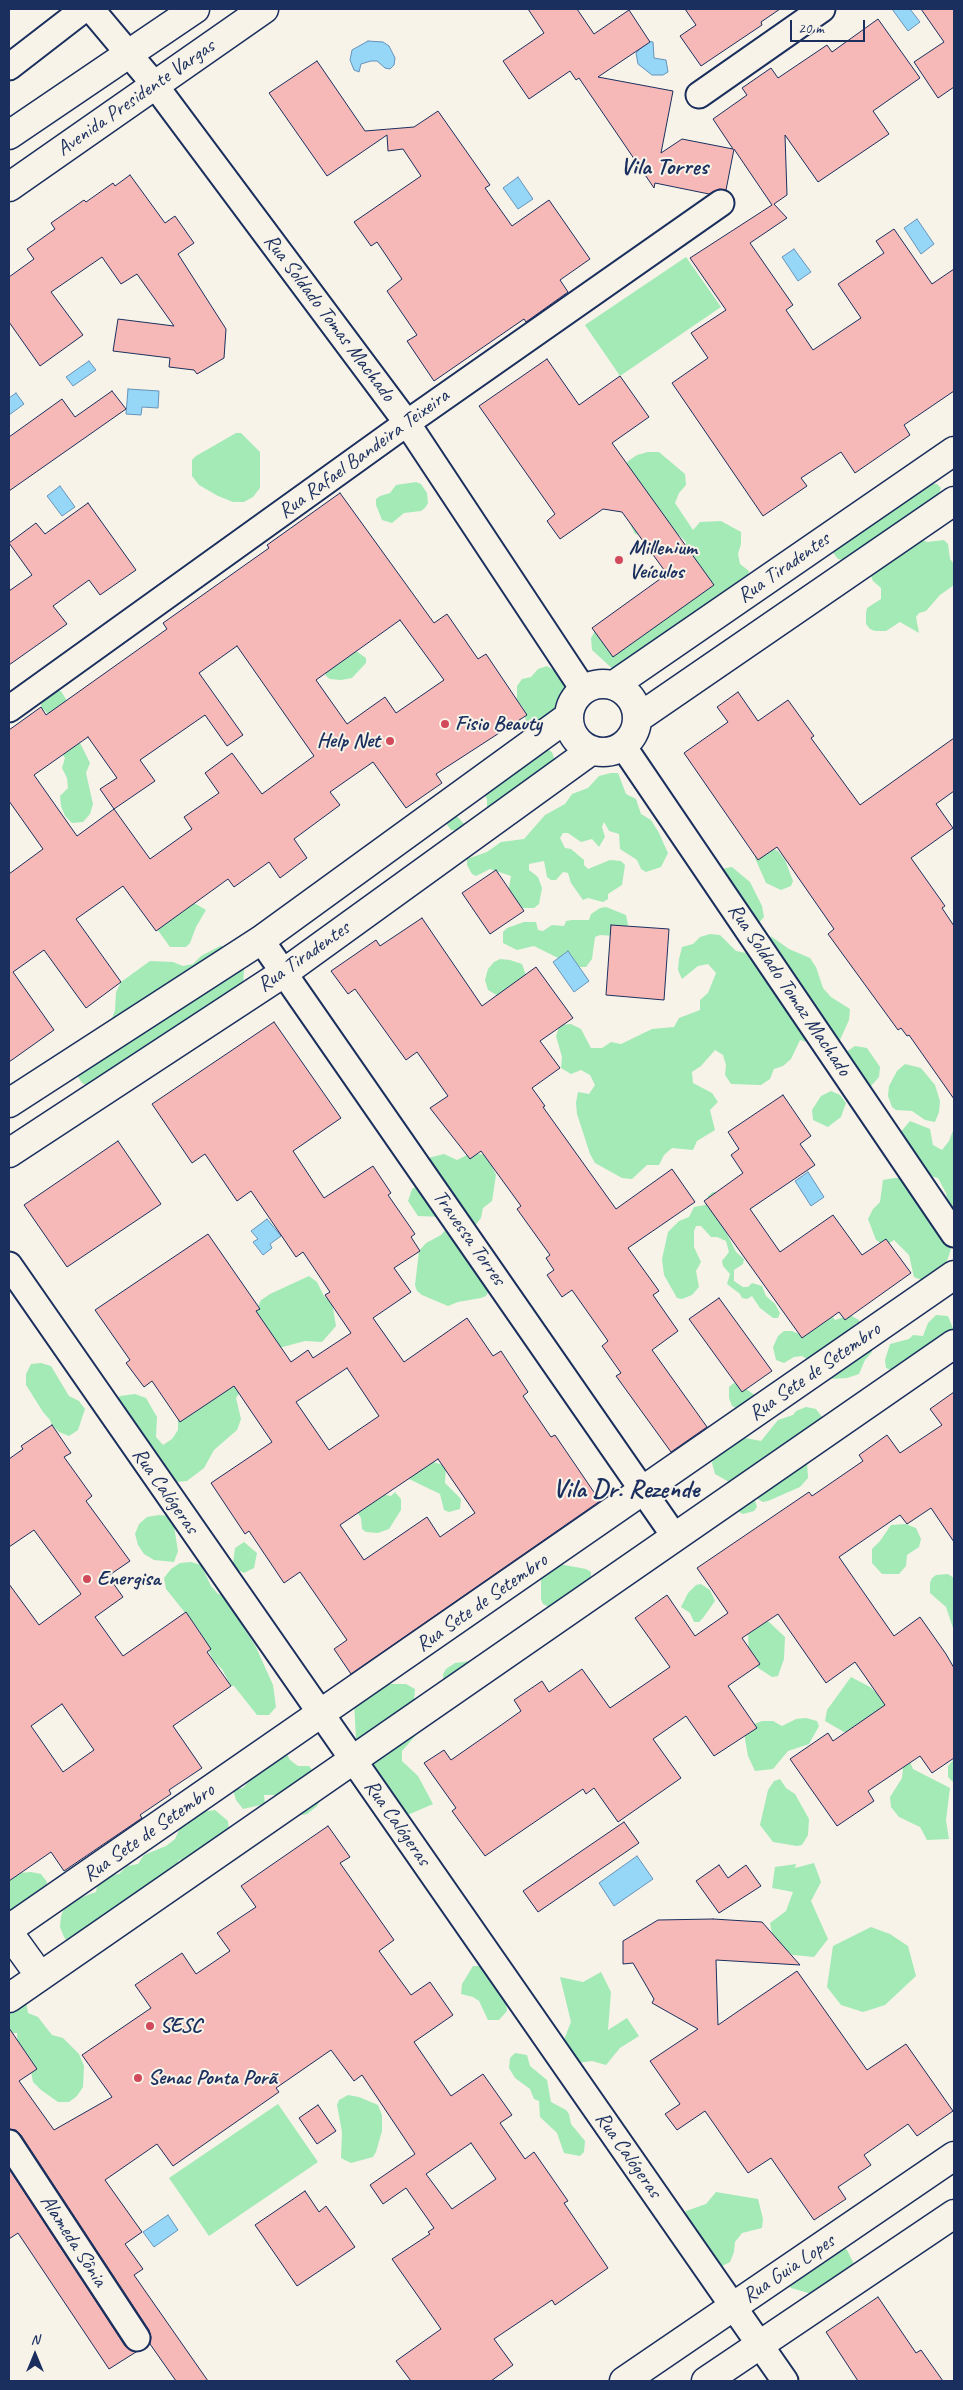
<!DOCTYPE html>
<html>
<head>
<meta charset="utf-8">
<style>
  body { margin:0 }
  #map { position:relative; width:963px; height:2390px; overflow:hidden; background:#f7f3e8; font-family:Caveat,sans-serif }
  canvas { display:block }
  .frame { position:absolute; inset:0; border:10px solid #1b2f5e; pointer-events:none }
  .north { position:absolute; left:10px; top:2330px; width:50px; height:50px; -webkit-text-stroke:4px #f7f3e8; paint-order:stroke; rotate:0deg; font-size:14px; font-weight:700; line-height:20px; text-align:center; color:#1b2f5e }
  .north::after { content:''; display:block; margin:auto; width:18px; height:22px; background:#1b2f5e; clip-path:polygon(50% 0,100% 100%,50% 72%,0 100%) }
  .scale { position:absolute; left:790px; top:20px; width:75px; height:22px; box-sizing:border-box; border:2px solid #1b2f5e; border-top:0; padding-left:6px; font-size:15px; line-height:18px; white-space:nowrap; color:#1b2f5e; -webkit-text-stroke:4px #f7f3e8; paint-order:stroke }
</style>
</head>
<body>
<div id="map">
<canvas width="963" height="2390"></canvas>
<div class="frame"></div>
<div class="north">N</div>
<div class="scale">20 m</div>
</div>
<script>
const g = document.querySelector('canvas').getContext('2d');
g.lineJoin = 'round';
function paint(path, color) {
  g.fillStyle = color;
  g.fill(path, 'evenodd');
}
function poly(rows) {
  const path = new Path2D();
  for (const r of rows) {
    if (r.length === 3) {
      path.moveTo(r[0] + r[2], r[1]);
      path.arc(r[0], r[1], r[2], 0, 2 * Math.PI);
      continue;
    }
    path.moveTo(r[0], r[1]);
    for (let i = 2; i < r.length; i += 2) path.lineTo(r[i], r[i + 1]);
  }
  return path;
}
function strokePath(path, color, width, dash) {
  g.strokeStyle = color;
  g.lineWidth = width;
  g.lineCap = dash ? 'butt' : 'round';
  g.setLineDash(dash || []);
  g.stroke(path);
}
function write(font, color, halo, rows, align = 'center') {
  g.font = font + ' Caveat,sans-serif';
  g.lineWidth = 4;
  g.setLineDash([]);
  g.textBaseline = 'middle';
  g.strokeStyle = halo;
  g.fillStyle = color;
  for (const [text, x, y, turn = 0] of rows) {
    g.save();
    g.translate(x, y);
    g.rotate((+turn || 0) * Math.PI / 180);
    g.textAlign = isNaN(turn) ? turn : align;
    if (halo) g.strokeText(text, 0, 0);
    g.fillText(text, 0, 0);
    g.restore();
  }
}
const green = poly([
  [686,257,721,307,620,376,585,325],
  [236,433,241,433,260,452,260,488,253,497,244,502,233,502,218,496,199,485,192,476,192,460,196,456],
  [648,452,659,452,685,474,686,485,679,493,675,503,693,530,700,522,721,521,741,532,741,544,738,554,740,564,749,571,746,582,615,671,592,650,591,638,596,629,661,587,670,567,686,552,686,542,679,535,668,539,635,534,630,524,624,471,628,461,637,455],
  [416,482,421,484,427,493,428,503,425,508,421,511,404,513,392,523,382,520,376,505,376,499,380,496,390,493,396,485],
  [927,484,937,484,941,488,923,540,927,542,944,540,948,544,950,559,954,564,954,585,940,595,926,611,919,613,916,617,919,633,900,622,886,631,875,631,870,629,866,624,866,613,867,608,881,599,881,588,873,581,869,571,850,561,838,559,827,545],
  [356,651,366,658,366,663,352,678,341,680,330,679,326,676,322,666],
  [547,666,560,674,576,696,569,705,532,729,526,723,524,709,517,700,517,686,522,679,531,677,538,669],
  [50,691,61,691,69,704,81,732,80,743,90,763,86,773,93,804,90,814,83,822,72,823,65,816,61,806,60,796,68,788,67,778,62,768,65,758,59,749,56,722,41,707,41,696],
  [547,749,552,752,556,764,487,809,487,799,484,794],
  [611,773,618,773,626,794,636,799,641,814,651,820,659,833,668,853,661,867,646,872,641,869,637,860,620,849,619,834,609,831,604,822,602,827,605,837,599,847,592,839,581,842,568,833,563,833,560,838,565,848,571,849,584,860,584,865,588,869,610,860,621,861,625,865,622,885,608,894,608,899,603,902,588,898,583,900,571,883,568,873,563,872,556,880,551,880,547,877,544,861,529,864,529,870,538,877,542,888,539,904,534,908,523,908,514,901,508,892,511,876,490,869,476,876,472,874,467,865,467,859,487,852,501,842,524,839,545,815,565,804,572,794,588,788,599,776],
  [453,812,465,825,462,831,451,830,443,819],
  [762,845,778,851,785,860,793,881,791,886,781,890,766,883,755,858,755,853],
  [732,867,750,882,762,906,764,917,757,925,723,915,720,911,718,906,721,869],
  [194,903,206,910,196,927,190,943,186,947,170,947,157,929],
  [606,907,626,915,628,925,616,936,600,935,595,937,592,959,586,967,576,967,534,946,517,950,503,943,503,932,507,928,524,922,536,922,538,930,543,931,552,925,564,926,566,921,572,920,589,920,591,914,600,908],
  [710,934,720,935,736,951,746,953,760,935,772,937,789,949,810,958,816,967,823,988,831,997,850,1009,849,1020,840,1040,821,1046,800,1040,791,1059,783,1066,774,1069,770,1079,761,1085,731,1084,725,1075,726,1065,723,1055,715,1050,701,1066,692,1072,693,1083,712,1093,718,1102,710,1110,715,1130,697,1141,693,1150,672,1148,664,1155,659,1165,647,1165,632,1179,622,1178,595,1163,590,1154,577,1114,576,1103,578,1092,589,1094,595,1085,590,1075,581,1070,571,1074,561,1068,562,1057,556,1036,560,1025,571,1024,581,1029,591,1048,602,1048,611,1042,621,1044,652,1029,674,1027,679,1018,700,1010,700,1000,708,993,716,973,708,964,698,966,682,979,678,970,679,959,682,947,693,944,700,937],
  [220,946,232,946,242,957,244,968,243,988,236,996,215,1000,209,1020,92,1088,82,1083,76,1074,108,1030,115,1010,116,992,121,982,150,961,173,962,183,966,193,964,201,956],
  [500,959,510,960,522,964,529,984,498,996,488,990,485,980,488,969,494,962],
  [855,1046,867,1048,880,1067,879,1077,871,1086,866,1088,840,1056],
  [905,1064,921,1068,935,1085,940,1101,939,1112,935,1122,925,1120,912,1111,896,1110,892,1107,888,1096,889,1086,897,1071],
  [831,1091,840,1095,846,1103,841,1117,828,1127,813,1120,812,1110,821,1096],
  [910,1121,930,1129,933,1145,942,1150,949,1141,954,1128,954,1219,950,1216,946,1193,938,1178,916,1172,899,1134],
  [471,1153,487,1155,496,1175,492,1201,483,1208,481,1218,474,1227,491,1287,486,1296,481,1298,458,1302,448,1306,422,1295,417,1291,415,1285,419,1251,426,1243,441,1235,448,1227,444,1217,418,1216,408,1201,412,1189,421,1183,424,1162,428,1158,444,1154,457,1160],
  [894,1178,905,1178,950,1239,951,1249,944,1270,924,1281,914,1277,909,1255,894,1240,885,1246,876,1240,868,1219,873,1209,880,1202,883,1180],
  [713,1192,718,1192,727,1226,726,1232,736,1252,744,1259,743,1264,734,1270,734,1281,743,1287,748,1287,752,1283,762,1286,766,1296,775,1304,780,1313,778,1318,773,1318,760,1308,752,1296,747,1299,742,1298,740,1294,727,1284,730,1274,723,1266,722,1261,729,1252,726,1241,717,1237,711,1237,701,1226,696,1226,694,1231,694,1247,701,1262,696,1271,699,1287,692,1295,682,1299,677,1298,664,1275,662,1259,668,1232,679,1221,689,1217,694,1207,705,1205,708,1196],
  [309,1276,317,1282,324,1296,332,1303,336,1326,322,1342,305,1341,279,1348,256,1311,261,1300,270,1294],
  [850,1315,859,1320,859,1323,855,1324,856,1329,872,1341,872,1352,865,1360,859,1374,847,1378,828,1379,825,1350,820,1351,809,1360,802,1356,794,1357,784,1363,776,1360,773,1347,778,1336,784,1331,792,1331,801,1335,832,1316,835,1320],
  [936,1315,948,1316,954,1331,897,1372,886,1368,885,1360,890,1344,909,1339,913,1335,923,1336,928,1323],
  [41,1363,51,1366,69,1396,79,1401,85,1409,78,1430,69,1436,59,1432,52,1425,50,1420,43,1412,26,1385,26,1374,31,1364],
  [218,1376,242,1389,236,1398,241,1419,237,1430,214,1450,204,1468,187,1481,165,1483,145,1478,137,1471,133,1461,119,1445,110,1414,111,1404,120,1396,135,1394,146,1398,157,1417,156,1437,163,1445,172,1439,178,1430,178,1410],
  [734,1383,743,1387,759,1398,740,1410,732,1406,729,1398,729,1387],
  [806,1407,816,1409,822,1417,822,1427,807,1462,808,1478,800,1487,768,1501,763,1502,754,1497,757,1507,754,1511,743,1514,739,1512,720,1489,729,1482,715,1474,712,1463,714,1458,723,1452,727,1443,735,1436,761,1441,778,1420,793,1415,796,1411],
  [430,1461,446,1466,445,1483,461,1499,460,1509,449,1512,444,1510,440,1494,407,1478],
  [395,1492,401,1499,401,1510,389,1529,378,1533,366,1532,362,1529,361,1518,355,1509,381,1494,391,1496],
  [159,1515,169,1516,173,1520,178,1551,174,1562,154,1560,144,1554,138,1545,135,1534,139,1524,147,1517],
  [906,1524,916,1528,921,1539,919,1547,907,1555,906,1566,899,1574,882,1574,872,1563,872,1549,880,1541,891,1525],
  [244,1542,257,1553,254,1568,244,1573,234,1568,233,1563,235,1548],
  [191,1562,201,1565,211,1586,218,1594,230,1597,236,1606,243,1627,255,1645,273,1685,276,1707,269,1715,257,1715,234,1686,231,1686,222,1669,213,1660,199,1630,166,1589,164,1578,171,1569,180,1563],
  [559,1564,586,1569,591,1572,591,1575,589,1580,551,1608,543,1604,541,1599,541,1580,543,1575],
  [948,1574,954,1578,954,1631,946,1607,930,1593,930,1583,932,1578,936,1575],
  [701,1584,710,1590,715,1601,703,1618,699,1622,694,1622,690,1613,681,1607,688,1593,696,1585],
  [760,1619,769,1622,785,1637,784,1659,778,1676,772,1677,749,1662,748,1631],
  [478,1660,492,1672,491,1682,459,1703,444,1691,443,1674,446,1669,455,1663],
  [851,1677,870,1687,885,1701,913,1769,950,1788,946,1820,949,1839,927,1840,920,1827,899,1817,891,1807,890,1797,902,1778,903,1768,887,1738,878,1731,844,1732,825,1721,827,1710],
  [385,1684,406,1684,415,1689,414,1700,423,1727,402,1751,402,1761,418,1776,433,1804,403,1817,360,1750,356,1738,354,1703],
  [806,1718,817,1721,819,1726,809,1744,788,1751,773,1769,755,1771,748,1756,745,1739,745,1733,752,1725,762,1721,773,1721,782,1726,796,1719],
  [285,1751,290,1760,298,1766,309,1766,316,1775,322,1798,316,1807,307,1814,296,1816,281,1804,275,1795,264,1795,265,1804,243,1809,236,1800,233,1790,243,1788,250,1780,253,1769],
  [954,1759,954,1783,948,1777,948,1766],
  [780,1779,786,1788,795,1794,809,1819,808,1835,802,1845,797,1846,773,1842,760,1825,768,1790,774,1781],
  [215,1810,228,1821,229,1833,189,1859,179,1860,170,1878,160,1882,150,1882,143,1890,71,1946,64,1937,60,1927,61,1916,65,1907,74,1900,96,1892,98,1882,107,1876,119,1874,127,1866,138,1864,144,1855,166,1846,175,1839,184,1819,194,1813],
  [814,1863,821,1882,811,1901,828,1939,814,1957,793,1955,774,1944,770,1923,786,1911,793,1892,772,1888,775,1867,796,1864,795,1868],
  [31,1872,41,1874,47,1882,46,1893,9,1924,9,1880,20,1873],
  [871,1927,890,1934,908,1946,916,1976,885,2005,863,2012,841,2005,827,1987,833,1946],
  [473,1966,484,1966,504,1990,507,2011,499,2020,488,2020,479,2001,473,1997,461,1994,462,1984],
  [601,1972,611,1992,608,2030,627,2018,639,2036,620,2048,606,2065,592,2061,570,2064,563,2042,571,2022,560,1977,583,1982],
  [9,1979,18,1982,24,1990,28,2013,38,2017,52,2035,63,2038,79,2054,84,2066,83,2087,77,2096,69,2102,58,2102,41,2090,33,2082,31,2071,18,2054,17,2033,9,2033],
  [515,2053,527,2055,530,2066,547,2080,551,2102,566,2110,569,2114,571,2124,585,2141,584,2152,580,2156,564,2153,557,2133,540,2117,539,2101,534,2099,530,2089,515,2078,509,2068,510,2058],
  [348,2095,359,2097,378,2105,382,2115,382,2131,376,2152,373,2157,351,2163,341,2158,342,2132,337,2105,339,2100],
  [278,2104,318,2162,209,2236,169,2178],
  [716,2192,758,2199,763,2219,762,2228,742,2233,735,2242,734,2252,730,2262,720,2267,683,2221,686,2211,706,2204],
  [838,2244,847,2250,856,2268,826,2298,791,2288,785,2278]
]);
const water = poly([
  [892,9,910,9,920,22,908,31,892,9],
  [368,41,383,42,389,46,395,58,394,65,390,69,385,68,377,61,371,61,361,64,359,72,354,70,350,60,352,50,368,41],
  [647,41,653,42,654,58,666,60,668,72,663,75,652,75,638,64,636,53,647,41],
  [518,177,533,199,518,209,503,188,518,177],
  [917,219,934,244,921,254,904,228,917,219],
  [794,249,811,272,798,281,782,257,794,249],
  [89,361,96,370,73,386,66,377,89,361],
  [128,389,159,391,158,408,142,407,141,415,126,414,128,389],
  [16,393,24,404,9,415,9,398,16,393],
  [60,486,75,507,62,516,47,496,60,486],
  [568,951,589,981,574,992,553,962,568,951],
  [808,1172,824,1197,811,1206,795,1181,808,1172],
  [267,1219,281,1236,270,1244,272,1248,263,1255,253,1242,258,1239,251,1231,267,1219],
  [637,1856,653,1879,614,1906,599,1883,637,1856],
  [168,2215,178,2230,154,2247,143,2232,168,2215]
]);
const building = poly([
  [528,9,577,9,594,34,629,10,650,42,598,77,673,91,661,153,682,139,733,149,713,119,747,95,742,88,771,68,778,78,827,45,832,52,878,19,920,78,873,111,889,134,818,182,785,135,787,195,774,204,787,218,750,243,793,305,786,310,813,350,861,318,838,284,884,253,876,241,894,229,932,284,954,269,954,391,904,425,910,435,855,473,841,452,801,478,807,486,763,516,672,383,708,358,691,333,726,310,690,258,772,205,734,149,726,190,719,189,709,194,655,183,654,188,579,78,576,80,570,71,529,99,503,61,544,33,528,9],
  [685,9,780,9,761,22,762,25,701,66,680,36,696,25,685,9],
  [921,9,954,9,954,87,938,98,914,62,944,42,921,9],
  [317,61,365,131,414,127,438,111,490,185,485,188,512,226,549,200,590,259,560,280,568,292,526,322,524,319,434,381,407,341,417,335,387,291,402,279,377,242,371,246,354,222,421,176,403,149,388,151,387,135,327,176,269,93,317,61],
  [130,175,165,223,175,216,194,243,178,254,226,329,224,358,197,374,194,370,169,367,170,358,113,351,118,319,174,326,137,274,121,284,102,257,51,292,83,335,40,366,9,322,9,277,34,259,27,249,55,229,51,223,84,200,86,202,113,183,115,186,130,175],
  [547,359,579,405,620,376,649,417,612,443,714,585,613,657,592,628,667,574,622,512,603,509,560,539,547,521,555,514,479,406,547,359],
  [112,391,126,409,9,491,9,437,62,399,75,417,112,391],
  [340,493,434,623,447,614,478,659,486,654,527,715,436,774,442,783,406,808,373,762,330,792,340,805,294,839,307,858,280,878,269,862,234,887,228,879,156,931,123,886,76,919,121,982,86,1008,44,950,13,972,54,1030,9,1062,9,874,43,849,9,801,9,730,41,707,46,715,167,629,163,623,269,548,267,545,340,493],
  [400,620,444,680,396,713,385,697,347,724,316,680,400,620],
  [237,646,314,756,262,794,232,753,205,773,219,793,184,817,192,829,150,859,114,809,155,781,140,760,205,715,227,746,243,735,199,673,237,646],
  [88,737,117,778,100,789,114,809,77,836,34,775,88,737],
  [88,503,136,570,100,595,89,580,53,606,67,624,9,665,9,591,32,575,9,543,36,523,45,534,88,503],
  [738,692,758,721,788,700,814,736,811,738,860,805,954,738,954,791,936,804,953,828,911,858,945,906,942,908,954,926,954,1099,909,1035,907,1036,901,1028,898,1030,828,934,834,929,777,847,758,860,684,753,728,722,717,707,738,692],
  [496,870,524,911,490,934,462,893,496,870],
  [422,918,482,1006,536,967,573,1018,540,1041,560,1068,532,1088,545,1106,543,1107,616,1209,672,1169,695,1202,628,1248,659,1291,653,1295,678,1331,652,1350,707,1427,671,1452,616,1376,621,1373,602,1346,608,1341,572,1290,562,1297,547,1275,554,1270,546,1258,550,1255,517,1209,521,1206,481,1151,470,1159,430,1108,448,1096,417,1052,406,1060,355,989,348,994,331,971,376,940,380,946,422,918],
  [611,925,669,929,664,1000,606,995,611,925],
  [274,1022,341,1118,293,1151,324,1198,373,1166,391,1193,388,1195,415,1234,411,1237,420,1251,394,1268,411,1292,373,1318,404,1362,467,1318,493,1356,501,1351,528,1392,523,1396,551,1437,555,1435,600,1501,351,1674,334,1649,347,1640,300,1572,284,1583,249,1531,245,1534,211,1483,272,1442,234,1386,180,1422,152,1381,144,1387,126,1363,130,1360,95,1310,208,1234,260,1309,256,1311,291,1362,308,1350,313,1358,351,1333,325,1295,330,1292,303,1252,296,1257,251,1191,237,1201,205,1154,192,1163,152,1104,274,1022],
  [347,1368,379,1416,329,1450,296,1402,347,1368],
  [438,1459,475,1513,440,1537,427,1517,364,1560,340,1525,438,1459],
  [783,1095,811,1136,800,1144,815,1165,750,1209,780,1252,833,1215,862,1255,886,1239,911,1273,845,1320,839,1312,802,1338,704,1201,743,1173,731,1155,739,1149,728,1132,783,1095],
  [118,1141,161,1204,67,1267,24,1205,118,1141],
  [719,1298,772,1371,742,1392,689,1319,719,1298],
  [954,1392,954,1542,931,1508,907,1524,900,1515,839,1557,894,1636,920,1617,946,1654,954,1668,954,1758,932,1773,920,1756,868,1791,874,1801,837,1826,790,1759,828,1733,833,1741,885,1705,855,1662,826,1683,778,1614,742,1638,760,1664,728,1686,757,1728,714,1756,686,1716,653,1739,681,1778,618,1822,594,1788,586,1794,583,1789,485,1856,452,1811,456,1808,424,1763,444,1750,451,1760,497,1728,521,1711,514,1700,542,1681,549,1692,582,1669,610,1708,670,1667,635,1618,667,1595,695,1636,728,1613,697,1568,809,1492,812,1496,863,1461,859,1455,887,1435,900,1453,942,1425,930,1409,954,1392],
  [52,1425,71,1453,64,1457,92,1496,86,1501,130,1561,108,1576,123,1597,95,1617,123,1656,186,1612,211,1649,207,1652,231,1686,173,1726,202,1768,169,1790,171,1794,140,1815,142,1818,64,1871,51,1852,9,1881,9,1584,39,1625,81,1594,34,1530,9,1547,9,1459,23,1449,21,1446,52,1425],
  [62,1704,94,1750,63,1772,31,1726,62,1704],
  [624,1822,639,1843,538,1912,523,1891,624,1822],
  [328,1826,350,1857,340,1863,394,1940,379,1951,411,1995,430,1982,453,2015,414,2042,451,2096,483,2074,512,2115,500,2123,525,2159,534,2152,568,2201,564,2203,608,2268,555,2305,552,2300,494,2339,513,2365,491,2381,411,2381,396,2361,441,2329,392,2259,430,2234,428,2232,434,2228,406,2188,383,2204,370,2185,415,2154,362,2075,354,2081,331,2050,276,2088,279,2092,173,2166,157,2144,105,2180,142,2232,125,2244,143,2269,134,2275,208,2381,176,2381,150,2344,151,2337,149,2330,21,2135,16,2130,9,2129,9,2028,37,2069,19,2081,54,2130,112,2097,82,2055,151,2008,135,1985,182,1953,196,1974,230,1951,217,1933,256,1907,241,1886,328,1826],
  [471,2143,496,2179,452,2209,426,2174,471,2143],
  [719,1865,728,1878,746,1865,761,1886,719,1913,696,1881,719,1865],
  [713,1919,762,1922,800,1965,716,1960,718,2025,797,1971,867,2070,906,2044,953,2111,917,2136,908,2124,864,2155,871,2165,838,2187,846,2199,814,2220,771,2158,748,2173,705,2111,677,2130,665,2114,680,2104,650,2061,698,2029,652,2003,654,1999,633,1963,623,1964,623,1941,658,1920,713,1919],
  [318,2105,336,2131,317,2144,299,2118,318,2105],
  [9,2169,125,2346,136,2352,109,2369,18,2233,9,2239,9,2169],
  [305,2191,319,2212,326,2206,355,2247,297,2286,255,2225,305,2191],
  [878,2297,916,2353,921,2350,943,2381,858,2381,826,2332,878,2297]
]);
const street = poly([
  [91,9,154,84,407,423,583,689],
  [9,67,84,9],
  [699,95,822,9],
  [9,709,407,423,721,203],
  [623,746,954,1234],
  [261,940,675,1537],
  [9,1265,785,2381],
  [9,2143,137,2338]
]);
const secondary = poly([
  [9,135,195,9],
  [9,187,264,9],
  [603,718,34],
  [614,685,954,451],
  [638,718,954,501],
  [9,1103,261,940,568,717],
  [9,1153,285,972,592,750],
  [9,1929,954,1275],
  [9,1933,40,1976],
  [9,1998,954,1344],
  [624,2381,954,2156],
  [706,2381,954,2214]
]);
const markers = [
  [619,560,5,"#d1495b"],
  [445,724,5,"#d1495b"],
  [390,741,5,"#d1495b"],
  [87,1579,5,"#d1495b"],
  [150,2026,5,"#d1495b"],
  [138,2078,5,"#d1495b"]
];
const streetNames = [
  ["Avenida Presidente Vargas",136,98,-35],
  ["Rua Soldado Tomas Machado",329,318,53],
  ["Rua Rafael Bandeira Teixeira",364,454,-36],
  ["Rua Tiradentes",784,568,-35],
  ["Rua Tiradentes",304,957,-35],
  ["Rua Soldado Tomaz Machado",789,990,56],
  ["Travessa Torres",469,1238,55],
  ["Rua Sete de Setembro",815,1372,-35],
  ["Rua Calógeras",165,1491,55],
  ["Rua Sete de Setembro",482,1603,-35],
  ["Rua Calógeras",397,1823,55],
  ["Rua Sete de Setembro",149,1833,-35],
  ["Rua Calógeras",628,2155,55],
  ["Alameda Sônia",73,2241,57],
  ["Rua Guia Lopes",789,2269,-34]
];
const poiNames = [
  ["Millenium",629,548],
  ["Veículos",629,572],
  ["Fisio Beauty",455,724],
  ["Help Net",380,741,"right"],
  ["Energisa",97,1579],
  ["SESC",160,2026],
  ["Senac Ponta Porã",148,2078]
];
const quarterNames = [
  ["Vila Torres",664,168]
];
const districtNames = [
  ["Vila Dr. Rezende",626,1490]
];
paint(green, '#a3eab7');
paint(water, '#96d6f7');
strokePath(water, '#6593ba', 1);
paint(building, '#f6b9b7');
strokePath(building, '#1b2f5e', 1);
strokePath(street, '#1b2f5e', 29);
strokePath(secondary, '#1b2f5e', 31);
strokePath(street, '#f7f3e8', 25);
strokePath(secondary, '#f7f3e8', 28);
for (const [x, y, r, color] of markers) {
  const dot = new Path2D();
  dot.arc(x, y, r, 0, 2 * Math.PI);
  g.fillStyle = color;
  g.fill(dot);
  strokePath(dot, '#f7f3e8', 2);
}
write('21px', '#1b2f5e', '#f7f3e8', streetNames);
write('bold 21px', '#1b2f5e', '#f7f3e8', poiNames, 'left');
write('bold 24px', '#1b2f5e', '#f7f3e8', quarterNames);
write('bold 26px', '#1b2f5e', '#f7f3e8', districtNames);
</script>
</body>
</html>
